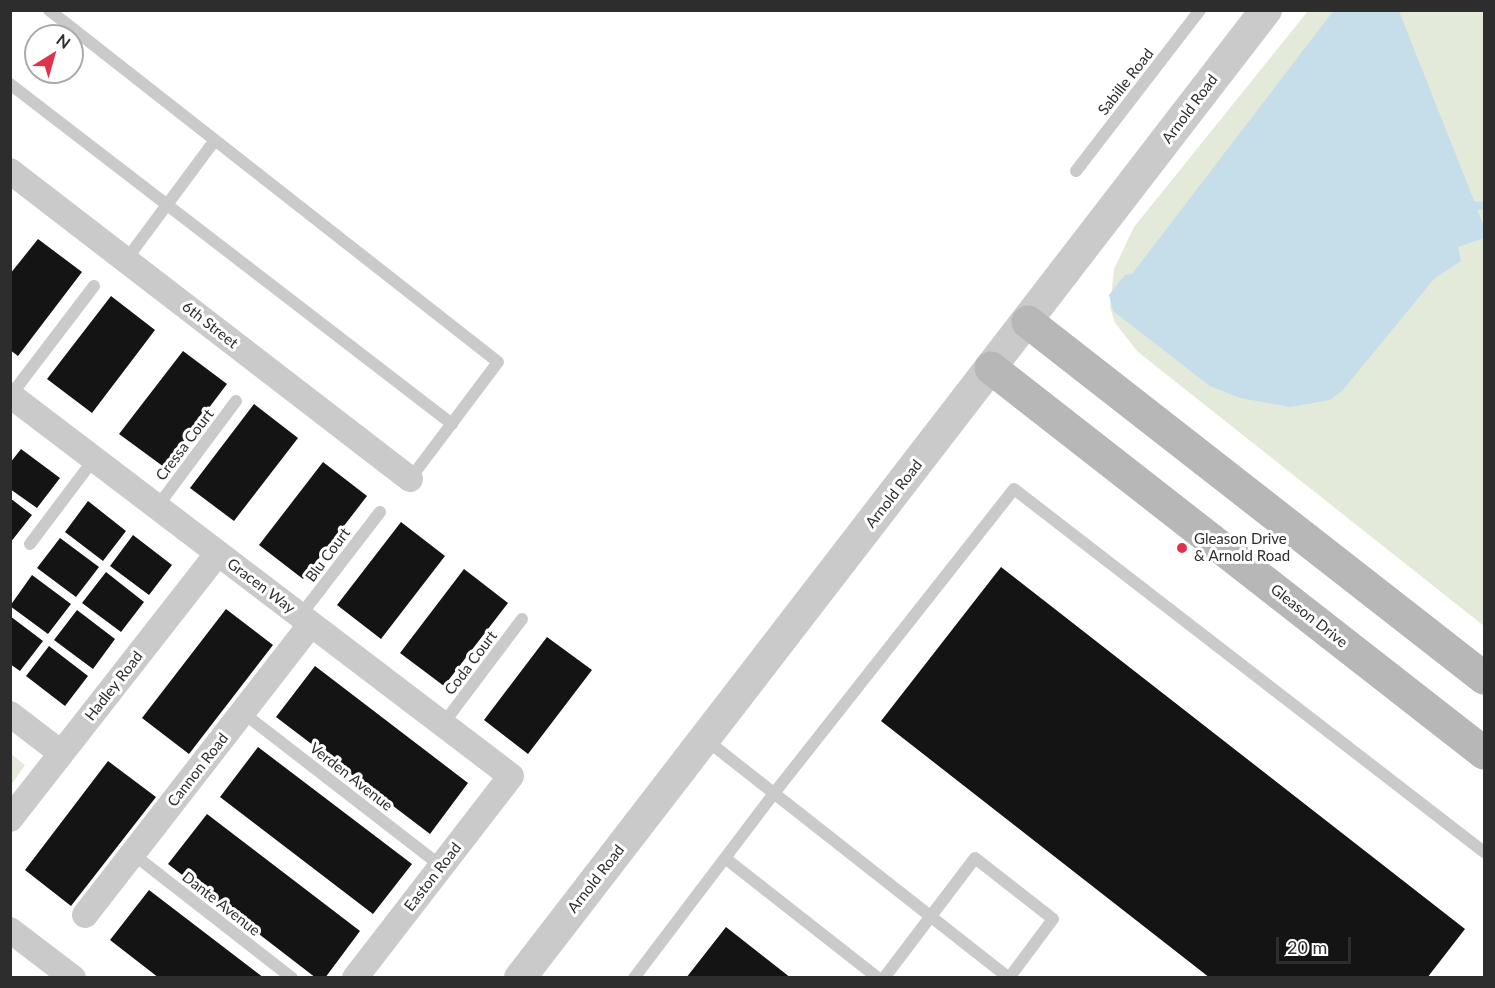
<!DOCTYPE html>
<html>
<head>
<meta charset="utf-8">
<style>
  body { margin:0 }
  #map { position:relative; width:1495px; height:988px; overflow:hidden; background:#fff; font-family:Lato,sans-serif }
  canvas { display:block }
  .frame { position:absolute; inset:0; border:12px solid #2d2d2d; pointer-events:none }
  .north { position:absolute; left:24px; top:24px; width:60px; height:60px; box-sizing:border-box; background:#fff; border:2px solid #ababab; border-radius:50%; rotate:37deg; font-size:16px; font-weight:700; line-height:24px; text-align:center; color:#2d2d2d }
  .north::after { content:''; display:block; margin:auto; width:21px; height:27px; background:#df3349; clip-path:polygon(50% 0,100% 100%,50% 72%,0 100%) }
  .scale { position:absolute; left:1276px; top:937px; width:75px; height:27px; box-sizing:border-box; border:3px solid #2d2d2d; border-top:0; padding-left:8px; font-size:18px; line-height:21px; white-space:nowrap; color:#2d2d2d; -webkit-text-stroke:4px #fff; paint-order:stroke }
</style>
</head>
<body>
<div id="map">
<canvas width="1495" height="988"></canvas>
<div class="frame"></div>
<div class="north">N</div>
<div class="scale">20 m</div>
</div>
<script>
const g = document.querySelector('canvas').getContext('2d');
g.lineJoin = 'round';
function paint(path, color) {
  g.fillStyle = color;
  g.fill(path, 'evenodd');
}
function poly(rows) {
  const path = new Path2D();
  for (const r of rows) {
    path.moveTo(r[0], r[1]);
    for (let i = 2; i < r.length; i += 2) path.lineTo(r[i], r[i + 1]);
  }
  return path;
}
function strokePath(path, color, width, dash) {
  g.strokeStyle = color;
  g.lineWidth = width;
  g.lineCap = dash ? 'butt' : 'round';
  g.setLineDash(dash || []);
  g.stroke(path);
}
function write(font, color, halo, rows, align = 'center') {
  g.font = font + ' Lato,sans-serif';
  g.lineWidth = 6;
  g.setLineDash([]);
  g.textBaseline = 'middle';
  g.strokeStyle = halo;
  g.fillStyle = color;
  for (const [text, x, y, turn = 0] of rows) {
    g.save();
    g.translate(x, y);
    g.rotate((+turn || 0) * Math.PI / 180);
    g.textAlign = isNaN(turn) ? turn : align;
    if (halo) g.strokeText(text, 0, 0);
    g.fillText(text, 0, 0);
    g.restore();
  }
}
const green = poly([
  [1308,11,1484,11,1484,626,1138,352,1115,323,1110,307,1114,269,1134,227],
  [11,754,25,765,11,785]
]);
const water = poly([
  [1334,10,1399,11,1484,226,1484,238,1458,247,1461,261,1434,279,1342,391,1330,400,1290,407,1240,398,1210,386,1113,311,1109,295,1125,275,1132,274]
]);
const stream = poly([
  [1468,205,1484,206]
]);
const building = poly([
  [38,239,82,272,18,356,10,350,10,274],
  [111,296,155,330,92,413,47,379],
  [183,351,227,384,164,467,119,434],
  [254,404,298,438,234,521,190,488],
  [21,449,60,478,37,508,10,489,10,463],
  [323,462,367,496,303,579,259,545],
  [10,498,32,515,10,543],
  [88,501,126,531,103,561,65,532],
  [401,522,445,556,381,639,337,605],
  [133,535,172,565,149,595,110,566],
  [60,538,99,567,76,597,37,568],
  [1001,567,1465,929,1427,978,1210,978,881,721],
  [464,569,508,603,444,686,400,653],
  [106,572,144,602,121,632,82,603],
  [32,575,71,604,48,634,10,606],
  [226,609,273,645,189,754,142,718],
  [77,610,115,639,93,669,54,640],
  [10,616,43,641,20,671,10,664],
  [547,637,592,670,528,754,484,720],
  [49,646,88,676,65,706,26,676],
  [315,666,468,783,430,834,276,717],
  [258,747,412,864,373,914,220,797],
  [108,761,156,797,71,906,25,870],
  [207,814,360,931,325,978,316,978,168,864],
  [149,890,264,978,159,978,110,940],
  [726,927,791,978,686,978]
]);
const service = poly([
  [49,10,498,362,410,479],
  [10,84,452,424],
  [1076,171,1200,10],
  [126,260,215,140],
  [11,395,94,286],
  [157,507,236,401],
  [30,544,94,459],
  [300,616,380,512],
  [242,712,441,866],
  [443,724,522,619],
  [705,739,1009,978],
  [133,854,292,978],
  [725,858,878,978],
  [634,978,775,792,1014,489,1484,852],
  [884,978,975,858,1053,919,1009,978]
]);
const minor = poly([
  [10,171,410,479],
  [10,395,511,776,355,978],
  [10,714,61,753],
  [10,819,218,553],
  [85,915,311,624],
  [10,930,73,978]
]);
const tertiary = poly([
  [520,978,1266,10]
]);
const secondary = poly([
  [1028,322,1484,678],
  [991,368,1484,753]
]);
const markers = [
  [1182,548,6,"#df3349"]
];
const streetNames = [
  ["Sabille Road",1126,82,-52],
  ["Arnold Road",1190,109,-53],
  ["6th Street",210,325,38],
  ["Cressa Court",185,445,-53],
  ["Arnold Road",894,494,-52],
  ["Blu Court",328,555,-53],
  ["Gracen Way",261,586,37],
  ["Gleason Drive",1309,616,38],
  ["Coda Court",471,663,-53],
  ["Hadley Road",114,686,-52],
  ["Cannon Road",198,770,-52],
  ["Verden Avenue",351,777,38],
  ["Easton Road",433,877,-52],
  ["Arnold Road",596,879,-52],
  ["Dante Avenue",221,904,38]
];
const poiNames = [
  ["Gleason Drive",1194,539],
  ["& Arnold Road",1194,556]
];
paint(green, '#e4eada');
paint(water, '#c6deea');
strokePath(stream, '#c6deea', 8);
paint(building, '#141414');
strokePath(service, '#cacaca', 12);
strokePath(minor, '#cacaca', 26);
strokePath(tertiary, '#cacaca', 32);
strokePath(secondary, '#b7b7b7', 33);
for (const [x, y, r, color] of markers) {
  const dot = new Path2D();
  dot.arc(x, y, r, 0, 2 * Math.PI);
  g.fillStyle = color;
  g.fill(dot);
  strokePath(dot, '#fff', 2);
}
write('15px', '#2d2d2d', '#fff', streetNames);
write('15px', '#2d2d2d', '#fff', poiNames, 'left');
</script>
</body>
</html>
